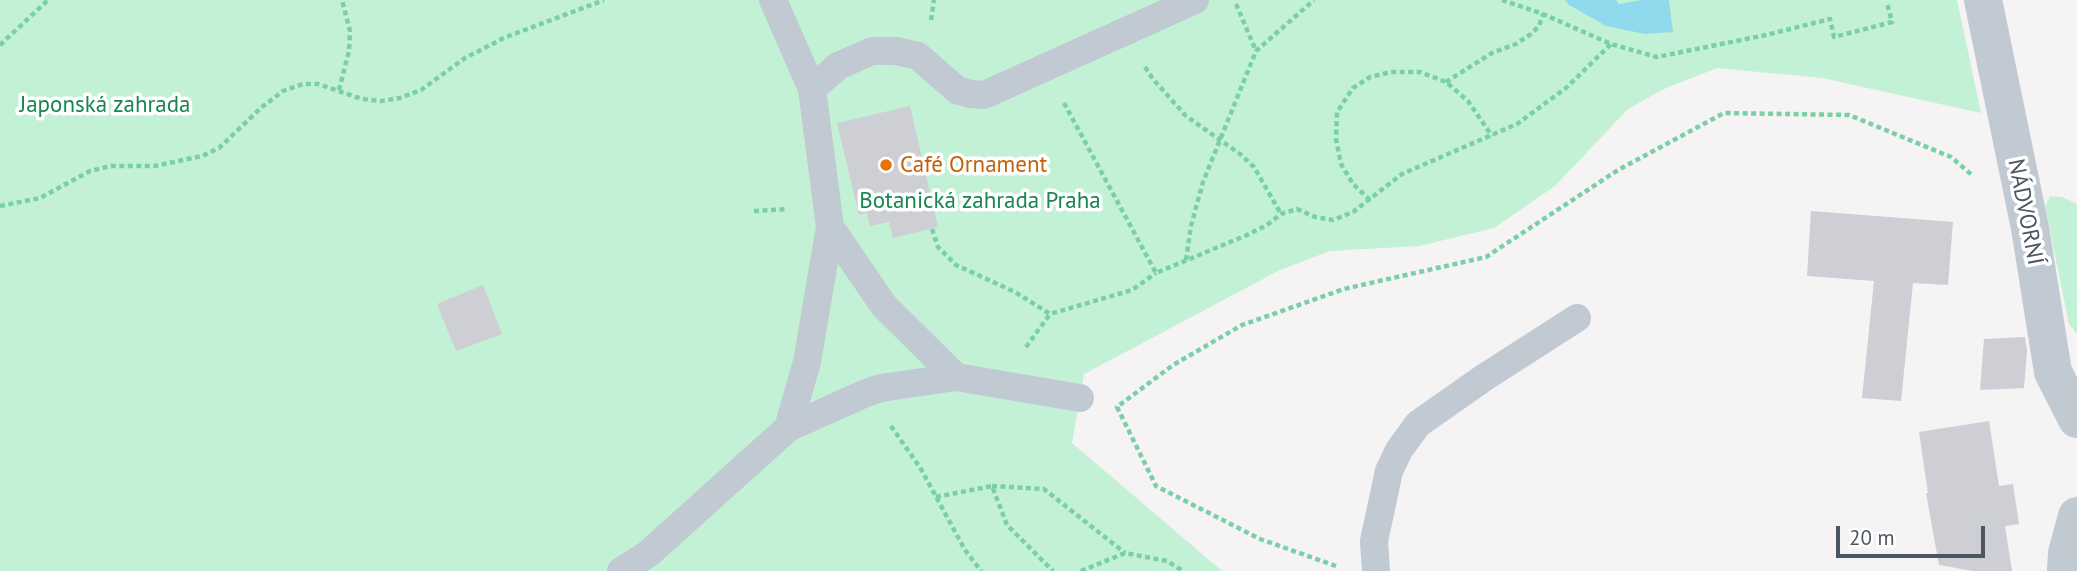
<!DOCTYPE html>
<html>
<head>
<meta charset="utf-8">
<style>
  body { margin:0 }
  #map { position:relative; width:2077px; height:571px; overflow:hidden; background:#f5f3f3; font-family:"PT Sans",sans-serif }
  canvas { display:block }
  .scale { position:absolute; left:1836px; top:526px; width:149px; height:32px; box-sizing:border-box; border:4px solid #4a5661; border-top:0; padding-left:9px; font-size:21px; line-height:24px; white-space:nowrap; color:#4a5661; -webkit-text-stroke:5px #fff; paint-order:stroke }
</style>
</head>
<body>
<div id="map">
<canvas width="2077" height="571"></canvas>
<div class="scale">20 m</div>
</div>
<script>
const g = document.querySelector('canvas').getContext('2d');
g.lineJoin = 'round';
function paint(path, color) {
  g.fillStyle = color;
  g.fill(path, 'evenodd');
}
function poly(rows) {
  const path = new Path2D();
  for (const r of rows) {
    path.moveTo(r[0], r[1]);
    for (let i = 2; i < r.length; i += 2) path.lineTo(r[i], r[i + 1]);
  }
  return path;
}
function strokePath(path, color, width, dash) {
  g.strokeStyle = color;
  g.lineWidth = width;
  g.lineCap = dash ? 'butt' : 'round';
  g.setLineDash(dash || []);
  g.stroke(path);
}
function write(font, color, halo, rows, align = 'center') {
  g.font = font + ' "PT Sans",sans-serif';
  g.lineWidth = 7;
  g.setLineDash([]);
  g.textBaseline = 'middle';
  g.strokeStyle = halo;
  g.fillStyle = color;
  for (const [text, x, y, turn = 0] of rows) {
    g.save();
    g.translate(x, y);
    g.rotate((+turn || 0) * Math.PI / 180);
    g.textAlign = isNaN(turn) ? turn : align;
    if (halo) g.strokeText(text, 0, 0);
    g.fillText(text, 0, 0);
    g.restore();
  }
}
const green = poly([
  [0,0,1957,0,1981,113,1822,78,1717,68,1664,89,1628,109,1555,186,1494,228,1419,246,1330,251,1280,270,1084,374,1072,443,1222,571,0,571],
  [2050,196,2062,197,2077,204,2077,334,2069,324,2045,206]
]);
const water = poly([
  [1565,0,1616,0,1619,4,1641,0,1669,0,1673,32,1645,34,1606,26,1569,5]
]);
const building = poly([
  [910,106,938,227,893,238,889,222,870,226,867,213,859,215,837,123],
  [1811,211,1953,222,1948,285,1913,283,1901,401,1862,398,1874,281,1807,276],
  [483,285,502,334,456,351,437,304],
  [2025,337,2027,351,2024,388,1980,390,1984,339],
  [1989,421,1999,486,2013,484,2019,524,2005,526,2012,571,1973,571,1939,565,1926,493,1928,493,1919,432]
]);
const path = poly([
  [1502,0,1543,14,1611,44,1657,57,1766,35,1830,19,1834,37,1892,22,1887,3],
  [1236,4,1256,51],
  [931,20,934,0],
  [0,45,48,0],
  [1145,67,1153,79,1186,116,1240,154,1254,167,1281,214],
  [1446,82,1492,53,1516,44,1531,34,1539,26,1543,14],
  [339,90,349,51,350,31,342,0],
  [1064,103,1156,273,1247,235,1267,225,1281,214,1297,209,1315,217,1333,220,1353,212,1402,174,1517,124,1566,88,1611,44],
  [1370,200,1353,184,1341,164,1336,139,1337,112,1353,88,1370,77,1391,72,1420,72,1446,82,1468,101,1492,136],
  [0,206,40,198,90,171,111,166,155,166,202,156,219,148,262,107,283,91,303,84,318,84,362,99,381,101,400,98,421,90,465,58,506,37,604,0],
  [754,211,788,209],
  [932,229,938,247,956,265,1015,292,1050,314,1132,290,1156,273],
  [1186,260,1191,226,1203,182,1256,51,1314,0],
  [1026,347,1050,314],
  [891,426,921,469,965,550,981,571],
  [992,486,1044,489,1125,553],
  [936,497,992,486,1007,525,1053,571],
  [1336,566,1260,539,1156,486,1117,407,1173,365,1242,325,1344,289,1486,257,1618,170,1724,113,1849,115,1951,157,1972,175],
  [1081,571,1125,553,1167,561,1183,571]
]);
const service = poly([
  [773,0,812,89,830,227,884,306,956,377],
  [812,89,838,66,872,51,896,51,918,56,957,90,970,94,984,95,1195,0],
  [788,428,807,362,830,227],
  [621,571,648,554,788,428,866,393,881,388,956,377,1080,398],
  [1376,571,1374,541,1389,471,1399,450,1418,424,1485,377,1577,318]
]);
const minor = poly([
  [1983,0,2030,228,2053,372,2077,419],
  [2066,571,2067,553,2077,516]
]);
const markers = [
  [886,165,7,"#e8710a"]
];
const parkNames = [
  ["Japonská zahrada",105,105],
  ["Botanická zahrada Praha",980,201]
];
const foodNames = [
  ["Café Ornament",900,165]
];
const streetNames = [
  ["NÁDVORNÍ",2025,212,79]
];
paint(green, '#c3f1d5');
paint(water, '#90daee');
paint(building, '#cdcfd5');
strokePath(path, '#7ad0a6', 4.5, [5, 3.5]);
strokePath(service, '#c1cad2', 28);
strokePath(minor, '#c1cad2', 38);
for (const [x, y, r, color] of markers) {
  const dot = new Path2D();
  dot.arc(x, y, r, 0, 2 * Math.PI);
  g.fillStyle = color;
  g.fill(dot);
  strokePath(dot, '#fff', 2.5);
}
write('23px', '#17864f', '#fff', parkNames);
write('23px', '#c56008', '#fff', foodNames, 'left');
write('23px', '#4a5661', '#fff', streetNames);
</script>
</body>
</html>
